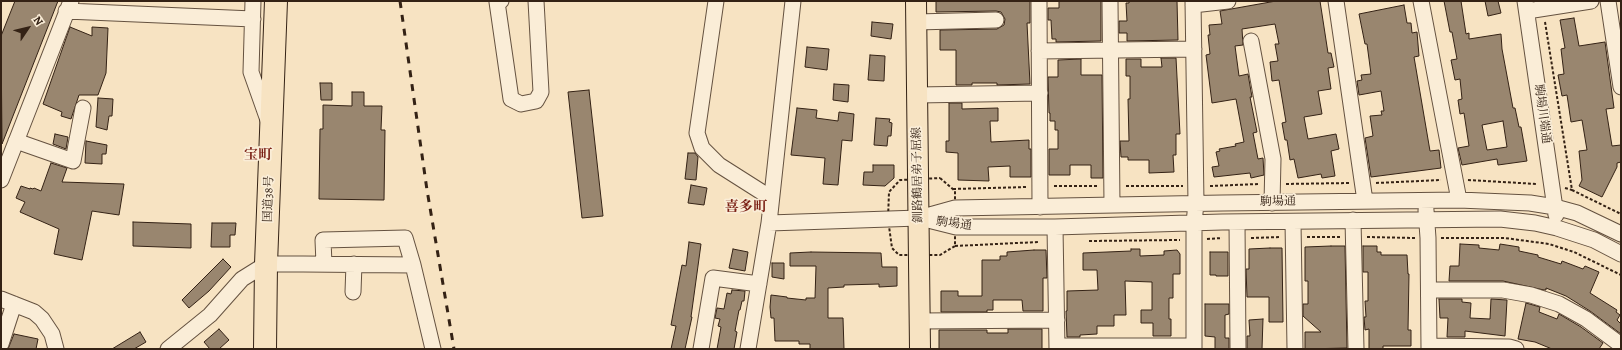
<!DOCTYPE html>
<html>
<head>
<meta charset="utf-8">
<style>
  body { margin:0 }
  #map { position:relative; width:1622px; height:350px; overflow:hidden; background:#f7e3c2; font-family:Alegreya,serif }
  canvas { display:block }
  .frame { position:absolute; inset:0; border:2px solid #342215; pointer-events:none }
  .north { position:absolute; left:8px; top:8px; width:40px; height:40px; -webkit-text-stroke:3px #faedd7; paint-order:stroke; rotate:55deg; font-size:11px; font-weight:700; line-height:16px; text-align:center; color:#342215 }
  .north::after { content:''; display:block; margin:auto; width:14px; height:18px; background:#342215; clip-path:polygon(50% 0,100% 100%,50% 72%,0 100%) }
</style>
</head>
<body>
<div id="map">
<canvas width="1622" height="350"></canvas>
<div class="frame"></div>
<div class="north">N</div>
</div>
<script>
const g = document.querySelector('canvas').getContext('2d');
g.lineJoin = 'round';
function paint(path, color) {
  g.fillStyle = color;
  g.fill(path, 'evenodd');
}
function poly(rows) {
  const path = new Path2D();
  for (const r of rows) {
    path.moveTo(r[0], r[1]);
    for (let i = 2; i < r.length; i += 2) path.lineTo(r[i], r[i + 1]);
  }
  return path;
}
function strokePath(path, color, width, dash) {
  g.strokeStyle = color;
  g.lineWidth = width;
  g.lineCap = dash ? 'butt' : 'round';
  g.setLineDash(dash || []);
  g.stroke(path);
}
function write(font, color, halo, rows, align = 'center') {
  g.font = font + ' Alegreya,"Noto Serif JP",serif';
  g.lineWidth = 3.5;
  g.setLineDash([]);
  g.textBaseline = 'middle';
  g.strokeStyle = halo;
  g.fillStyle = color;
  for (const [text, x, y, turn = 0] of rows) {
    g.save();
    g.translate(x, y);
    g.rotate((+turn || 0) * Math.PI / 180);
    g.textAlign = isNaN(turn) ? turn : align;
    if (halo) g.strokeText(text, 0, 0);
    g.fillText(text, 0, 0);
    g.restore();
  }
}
const building = poly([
  [15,1,58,1,2,144,1,36,15,1],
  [936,1,1030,1,1030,23,1027,23,1030,84,997,85,997,83,972,83,972,85,956,85,956,50,940,50,940,30,997,29,1004,25,1005,19,1001,12,996,11,936,12,936,1],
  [1059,1,1101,1,1101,41,1056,42,1056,39,1052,39,1051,20,1048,20,1048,8,1059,8,1059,1],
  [1129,1,1177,1,1178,40,1127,41,1127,33,1119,33,1119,21,1127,21,1126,3,1129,3,1129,1],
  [1276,1,1320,1,1328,53,1331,53,1334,67,1328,68,1331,89,1318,91,1322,114,1304,117,1308,139,1336,134,1339,149,1331,151,1335,176,1322,178,1321,174,1298,178,1294,159,1290,160,1287,140,1285,140,1282,123,1286,122,1279,80,1272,81,1270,62,1278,61,1275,44,1279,44,1275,24,1242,29,1243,45,1235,46,1239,76,1248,74,1252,97,1250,97,1257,132,1253,133,1258,159,1263,158,1264,175,1251,178,1250,173,1214,177,1212,167,1219,166,1216,152,1220,151,1219,149,1236,146,1235,144,1244,142,1236,99,1212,103,1206,55,1210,54,1208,35,1210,35,1209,25,1222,24,1220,11,1276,1],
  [1444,1,1461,1,1466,34,1469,33,1469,39,1501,34,1502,49,1513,108,1515,108,1519,127,1521,127,1527,161,1498,165,1497,159,1462,165,1458,148,1469,146,1464,113,1460,114,1458,100,1462,99,1460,79,1455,80,1451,60,1457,59,1452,32,1450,32,1444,1],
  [1503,121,1507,147,1487,150,1482,125,1503,121],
  [1485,1,1498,1,1501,13,1488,16,1485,1],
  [1404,5,1407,23,1411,23,1412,33,1417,32,1419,56,1414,57,1430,151,1439,150,1441,168,1371,177,1365,138,1373,136,1370,116,1382,115,1381,111,1384,111,1381,91,1359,95,1357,81,1362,80,1361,75,1371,74,1367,44,1365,44,1359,14,1404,5],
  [1574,18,1579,46,1605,42,1614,108,1606,109,1612,146,1621,145,1621,162,1617,163,1617,167,1602,197,1579,186,1582,180,1579,151,1587,150,1582,120,1571,122,1567,95,1562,96,1558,75,1564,74,1561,49,1565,48,1560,20,1574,18],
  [872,22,893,24,891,39,871,36,872,22],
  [70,27,92,36,92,27,108,28,106,73,98,95,79,95,71,119,61,116,62,112,43,104,70,27],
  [807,47,829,49,827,70,805,67,807,47],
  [870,55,885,56,884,81,868,80,870,55],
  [1161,58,1176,58,1180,134,1176,134,1176,155,1173,155,1174,172,1149,173,1149,160,1128,160,1128,157,1121,157,1120,141,1129,141,1128,99,1130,99,1130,76,1126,76,1126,59,1141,59,1141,67,1162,67,1161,58],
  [1081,59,1081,75,1102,75,1103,178,1091,178,1091,165,1070,165,1070,175,1049,175,1049,149,1058,149,1058,130,1055,130,1055,121,1050,121,1050,113,1049,113,1048,77,1058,77,1058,60,1081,59],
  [320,83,332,83,332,100,321,100,320,83],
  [834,84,849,85,848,102,833,100,834,84],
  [589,90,603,216,582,218,568,92,589,90],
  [352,92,364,92,364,106,382,106,381,130,385,130,384,200,319,199,320,129,323,129,323,105,352,106,352,92],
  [98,98,113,99,112,116,109,116,107,130,96,127,98,98],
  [949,103,962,103,962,109,998,108,998,121,990,121,991,142,1029,140,1029,149,1031,149,1031,177,1010,177,1010,166,988,167,989,181,958,180,958,153,946,152,946,141,949,141,949,103],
  [797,108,817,110,816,118,838,121,839,112,854,114,852,141,842,140,838,185,823,184,825,158,791,155,797,108],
  [876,118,890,119,889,122,892,123,891,136,888,136,887,146,874,145,876,118],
  [55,134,68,137,66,149,53,144,55,134],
  [86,141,107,145,106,154,102,154,102,164,85,163,86,141],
  [688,153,695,153,698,157,696,180,685,179,688,153],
  [51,163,67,168,62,182,124,184,119,215,92,211,82,260,54,254,59,229,20,212,25,202,16,198,21,186,30,189,30,188,33,189,34,188,41,191,51,163],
  [873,165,894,165,894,178,885,186,863,185,864,172,873,172,873,165],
  [691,185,707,188,704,205,688,203,691,185],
  [133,222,191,224,191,248,133,246,133,222],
  [212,223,236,223,235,235,230,235,230,247,211,247,212,223],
  [689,242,701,244,691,317,692,317,685,349,671,349,676,326,671,325,682,265,686,266,689,242],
  [1460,244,1479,245,1479,248,1499,250,1500,244,1519,247,1519,251,1538,255,1538,257,1561,264,1562,261,1583,269,1585,266,1599,272,1590,293,1617,310,1616,312,1620,315,1617,320,1621,324,1621,334,1590,311,1566,296,1546,288,1546,290,1544,290,1503,281,1449,281,1450,266,1459,266,1460,244],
  [1331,246,1345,246,1347,348,1305,349,1305,332,1321,332,1303,316,1303,304,1308,304,1308,281,1305,281,1305,247,1331,246],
  [1363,246,1377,246,1377,252,1381,252,1381,255,1407,255,1408,274,1409,274,1408,330,1411,330,1411,346,1383,346,1383,349,1369,349,1369,329,1365,330,1364,317,1366,317,1365,301,1368,301,1368,272,1363,272,1363,246],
  [1270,248,1282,248,1283,322,1269,322,1269,297,1247,297,1246,269,1249,269,1249,249,1270,248],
  [733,249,748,252,745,271,729,268,733,249],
  [1131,249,1140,249,1140,256,1164,255,1164,251,1177,250,1180,254,1180,274,1173,274,1173,298,1169,298,1169,319,1171,319,1171,336,1153,336,1153,323,1141,323,1141,310,1152,310,1152,282,1125,281,1126,315,1114,315,1114,326,1097,326,1097,334,1080,335,1080,337,1067,337,1066,311,1067,311,1067,291,1098,290,1097,270,1083,270,1083,253,1131,251,1131,249],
  [1034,250,1046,250,1047,278,1043,278,1043,311,1023,311,1022,300,993,300,993,310,987,310,987,312,941,312,941,291,958,291,958,296,982,296,982,260,1000,260,1000,256,1007,256,1007,252,1034,250],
  [811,252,881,253,882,267,897,267,897,286,879,287,879,284,844,285,844,287,828,288,828,318,843,318,844,349,810,349,810,344,799,344,799,341,775,341,774,318,771,318,770,307,771,295,787,297,787,298,806,300,806,298,815,298,816,266,790,266,790,253,811,252],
  [1210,252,1228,252,1228,276,1216,276,1216,275,1210,275,1210,252],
  [223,259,231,267,209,291,189,308,182,300,223,259],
  [772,263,784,263,784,279,772,277,772,263],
  [732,290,745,291,744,301,742,301,740,310,739,310,735,331,737,332,734,349,717,349,721,327,718,326,720,319,715,318,717,308,724,309,727,293,731,294,732,290],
  [1439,299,1462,299,1462,302,1471,303,1470,318,1490,319,1491,299,1507,300,1505,336,1465,331,1465,337,1447,337,1448,318,1440,318,1439,299],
  [1526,303,1540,307,1539,312,1557,319,1559,314,1581,327,1603,343,1599,349,1552,349,1535,342,1518,339,1526,303],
  [1205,304,1229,304,1229,314,1225,315,1225,338,1229,338,1229,349,1215,349,1215,337,1205,336,1205,304],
  [1263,319,1262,349,1247,349,1247,336,1250,336,1249,320,1263,319],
  [219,329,229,340,219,349,210,349,204,342,219,329],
  [1008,329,1042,329,1042,349,939,349,939,330,987,330,987,333,1008,333,1008,329],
  [140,332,146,342,134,349,112,349,140,332],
  [14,334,38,339,36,349,8,349,14,334]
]);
const path = poly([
  [1545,22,1572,190,1621,214],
  [940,178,955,191,955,246,940,255,899,255,892,248,888,219,889,192,900,180,940,178],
  [1468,180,1537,184],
  [1376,183,1441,180],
  [1286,184,1349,183],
  [1054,186,1099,186],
  [1126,186,1183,186],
  [1210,186,1259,184],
  [1565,188,1572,190],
  [953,189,1027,187],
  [1307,237,1341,237],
  [1367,237,1415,238],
  [1251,238,1281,237],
  [1441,238,1505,238,1549,244,1574,252,1621,275],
  [1207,239,1222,238],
  [1089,241,1180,240],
  [955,246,1038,242]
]);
const minor = poly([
  [253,1,251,72,268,120],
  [501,1,497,2,511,99,521,104,536,101,541,92,536,1],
  [716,1,697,133,702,148,719,165,771,198],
  [1039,1,1040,207],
  [1110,1,1112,205],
  [1193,1,1196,203,1194,223,1194,349],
  [1336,1,1365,201],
  [1421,1,1459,200],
  [1525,1,1556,215],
  [1608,1,1621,87],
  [1193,5,1228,1],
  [66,11,253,19],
  [1527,11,1591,1],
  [916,22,996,20],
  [1251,41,1273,159,1272,203],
  [1039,51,1194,49],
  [917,95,1040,93],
  [16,141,73,161,83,108],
  [1,180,71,1],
  [1426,210,1428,238,1429,349],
  [920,218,956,227,1055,227,1222,222,1500,219,1535,223,1557,228,1594,240,1621,254],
  [1353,220,1356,349],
  [1237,222,1238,349],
  [1293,222,1295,349],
  [769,223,919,218,955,208,1222,203,1459,200,1530,203,1555,207,1577,213,1621,234],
  [1055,227,1057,349],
  [324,264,323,240,405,238,413,265],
  [1429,290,1503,290,1531,295,1559,304,1586,319,1621,345],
  [353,292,354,264],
  [1,299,34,312,42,319,52,334,56,349],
  [920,321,1057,320],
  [1,344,14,304],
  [1057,346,1194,346],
  [1429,346,1509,347,1516,349],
  [168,349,210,315,242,279,266,264,303,264,413,265,433,349],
  [701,349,713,278,759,284],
  [748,349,769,223,793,1]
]);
const major = poly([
  [916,1,920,349]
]);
const highway = poly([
  [265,349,266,264,276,1]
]);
const rail = poly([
  [400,1,427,190,454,349]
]);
const streetNames = [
  ["駒場川端通",1542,114,82],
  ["釧路鶴居弟子屈線",918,175,-91],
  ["国道38号",269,199,-88],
  ["駒場通",1278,202,-1],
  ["駒場通",954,224,7]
];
const quarterNames = [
  ["宝町",258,156],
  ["喜多町",746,208]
];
paint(building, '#99866f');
strokePath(building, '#342215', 1);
strokePath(minor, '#655240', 17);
strokePath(major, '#342215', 22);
strokePath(highway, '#342215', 24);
strokePath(path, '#342215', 2, [3, 2]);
strokePath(minor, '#faedd7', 15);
strokePath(major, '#f7e3c2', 20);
strokePath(highway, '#f7e3c2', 22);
strokePath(rail, '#342215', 3, [7, 7]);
write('12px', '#342215', '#faedd7', streetNames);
write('bold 14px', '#7a1f14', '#faedd7', quarterNames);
</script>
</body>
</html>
